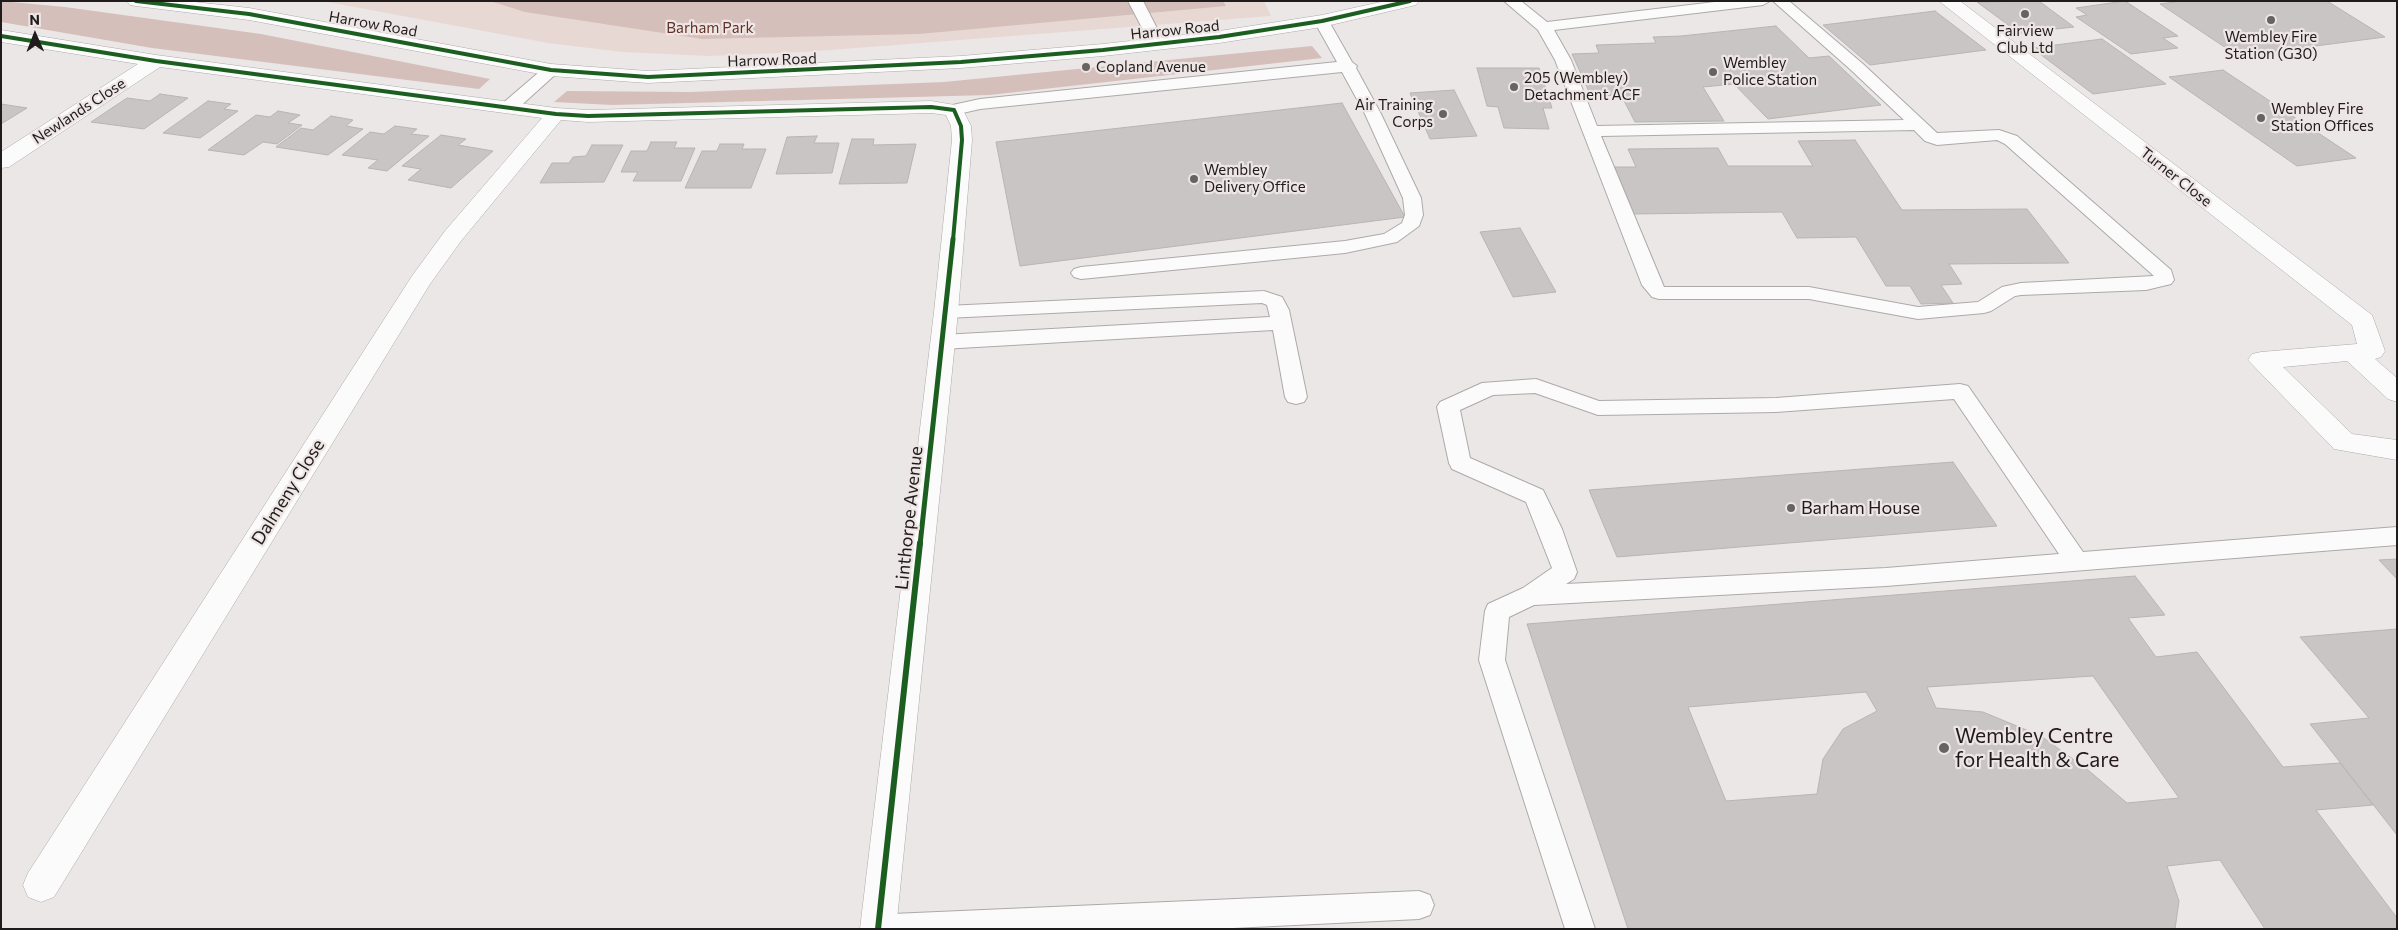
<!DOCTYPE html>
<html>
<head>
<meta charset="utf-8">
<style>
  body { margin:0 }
  #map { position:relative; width:2398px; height:930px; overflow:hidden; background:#ece7e7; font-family:Commissioner,sans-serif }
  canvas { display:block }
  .frame { position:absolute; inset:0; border:2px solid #1f1c1b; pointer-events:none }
  .north { position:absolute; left:10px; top:10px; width:50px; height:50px; -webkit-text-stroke:4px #eee6e5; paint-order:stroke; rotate:359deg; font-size:14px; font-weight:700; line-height:20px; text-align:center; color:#1f1c1b }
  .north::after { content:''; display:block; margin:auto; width:18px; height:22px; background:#1f1c1b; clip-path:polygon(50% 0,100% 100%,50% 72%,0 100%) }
</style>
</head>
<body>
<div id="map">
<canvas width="2398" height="930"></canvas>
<div class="frame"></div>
<div class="north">N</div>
</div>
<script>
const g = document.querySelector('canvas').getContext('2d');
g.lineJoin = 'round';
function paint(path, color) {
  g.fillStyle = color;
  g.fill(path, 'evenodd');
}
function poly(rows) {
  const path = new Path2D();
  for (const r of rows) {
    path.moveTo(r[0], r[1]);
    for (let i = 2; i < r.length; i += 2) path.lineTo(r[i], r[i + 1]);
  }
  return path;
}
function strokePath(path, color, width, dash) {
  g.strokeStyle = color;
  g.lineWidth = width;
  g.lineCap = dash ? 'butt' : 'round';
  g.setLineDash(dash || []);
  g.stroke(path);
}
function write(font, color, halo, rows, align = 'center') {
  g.font = font + ' Commissioner,sans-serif';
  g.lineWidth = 4.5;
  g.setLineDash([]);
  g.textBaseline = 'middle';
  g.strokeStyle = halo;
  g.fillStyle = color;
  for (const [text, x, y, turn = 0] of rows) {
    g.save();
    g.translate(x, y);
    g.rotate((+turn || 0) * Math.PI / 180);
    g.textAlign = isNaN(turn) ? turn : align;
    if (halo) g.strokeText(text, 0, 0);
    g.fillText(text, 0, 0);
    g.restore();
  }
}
const green = poly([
  [322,1,1264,1,1271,16,805,52,709,56,622,52,548,43]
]);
const forest = poly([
  [1,1,65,7,261,34,490,79,479,89,152,48,1,22],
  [490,1,1223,1,1226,6,919,34,702,39,525,12],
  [1312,46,1322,58,990,95,612,105,554,102,567,91,690,92,944,82]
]);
const building = poly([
  [2039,1,2074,27,2019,33,1977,2,2039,1],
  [2125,1,2178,36,2163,38,2178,48,2131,54,2076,17,2087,15,2076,8,2125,1],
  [2182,1,2327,1,2385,37,2238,56,2160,4,2182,1],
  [1935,11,1986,50,1870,65,1823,25,1935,11],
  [1776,26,1809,58,1829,56,1881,105,1768,119,1734,84,1703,87,1724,121,1635,122,1621,95,1591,96,1572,54,1599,53,1596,45,1656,43,1653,37,1681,36,1776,26],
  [2102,39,2166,84,2093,94,2032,48,2102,39],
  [1477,68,1539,68,1552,108,1543,108,1549,129,1504,128,1498,107,1487,106,1477,68],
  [2223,70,2356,158,2297,166,2169,77,2223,70],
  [1454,90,1477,136,1430,139,1410,93,1454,90],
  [160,94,188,98,144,129,91,122,127,98,150,101,160,94],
  [208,101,231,104,224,109,238,111,200,138,163,133,208,101],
  [1342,103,1405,217,1020,266,996,142,1342,103],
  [1,104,27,108,1,124,1,104],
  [278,111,300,115,288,123,302,125,277,144,263,142,244,155,208,150,256,115,270,117,278,111],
  [331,116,353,120,346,126,363,129,328,155,276,147,301,128,313,130,331,116],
  [395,126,417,129,411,134,429,136,387,171,368,168,378,160,342,155,370,132,384,134,395,126],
  [441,135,466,139,458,145,493,151,451,188,408,180,421,169,402,166,441,135],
  [817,136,814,143,839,143,832,173,776,174,787,137,817,136],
  [852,139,874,139,873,145,916,144,907,183,839,184,852,139],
  [1855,140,1902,210,2027,209,2069,263,1949,264,1962,284,1941,285,1953,303,1921,304,1910,286,1886,286,1856,237,1797,238,1782,212,1632,214,1612,167,1636,167,1628,149,1718,148,1728,166,1813,166,1798,141,1855,140],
  [651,142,677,142,674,148,695,148,681,181,633,181,638,172,621,172,631,151,647,151,651,142],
  [720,144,744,144,742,149,766,149,751,188,685,188,702,151,717,151,720,144],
  [592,145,623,145,604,182,540,183,552,163,569,163,573,157,586,156,592,145],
  [1520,228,1556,292,1513,297,1480,232,1520,228],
  [1953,462,1997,526,1617,557,1589,490,1953,462],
  [2397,559,2397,579,2379,560,2397,559],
  [2135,576,2165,615,2128,618,2156,657,2197,652,2283,767,2340,763,2373,805,2316,810,2397,918,2397,929,2265,929,2220,860,2167,866,2179,901,2175,929,1628,929,1527,624,2135,576],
  [2093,676,2179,798,2127,803,2088,770,2041,736,1983,712,1936,708,1927,687,2093,676],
  [1866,692,1877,711,1843,729,1823,759,1817,794,1726,801,1688,707,1866,692],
  [2397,629,2397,835,2310,724,2369,718,2300,637,2397,629]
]);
const service = poly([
  [1128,1,1143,1,1165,44,1162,47,1152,47,1128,1],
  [1504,1,1521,1,1547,22,1723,1,1770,1,1763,5,1554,30,1571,60,1597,126,1904,120,1851,70,1773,1,1789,1,1863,64,1937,133,1999,130,2017,136,2171,270,2174,280,2171,284,2146,290,2021,295,2015,296,1991,311,1984,313,1918,319,1809,299,1659,299,1652,297,1642,285,1555,60,1538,30,1504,1],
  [1914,130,1925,141,1937,145,1997,140,2005,144,2154,276,2021,283,2002,287,1978,302,1918,307,1809,287,1664,287,1601,136,1914,130],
  [1322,16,1327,18,1352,62,1357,66,1356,68,1381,114,1421,198,1423,215,1419,226,1397,242,1345,253,1081,279,1074,277,1071,273,1074,269,1081,267,1345,241,1384,234,1402,223,1405,215,1403,198,1365,114,1342,72,980,109,954,115,948,114,946,110,948,106,980,99,1337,62,1314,21,1322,16],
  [551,65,557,67,559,70,557,73,515,111,503,111,501,107,503,103,545,67,551,65],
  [1264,291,1282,297,1289,310,1307,397,1304,402,1296,404,1288,402,1285,397,1273,330,942,349,935,347,932,342,935,337,942,335,1270,317,1267,305,1262,303,946,318,939,317,936,312,939,307,946,306,1264,291],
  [1536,379,1599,401,1776,398,1960,384,1968,386,2083,552,2397,527,2397,545,1886,586,1534,605,1509,617,1505,660,1595,929,1565,929,1479,660,1485,611,1488,604,1523,588,1552,568,1526,502,1452,469,1449,463,1437,407,1440,402,1482,383,1536,379],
  [1535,393,1598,415,1776,412,1954,399,2059,554,1886,568,1566,584,1574,579,1577,572,1562,529,1543,490,1470,458,1460,410,1493,395,1535,393],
  [1419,891,1430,895,1434,905,1430,915,1419,919,1212,929,877,929,881,919,892,914,1419,891]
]);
const minor = poly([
  [1939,1,1960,1,2372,315,2385,351,2381,357,2375,359,2397,378,2397,402,2388,399,2347,361,2283,367,2352,434,2397,440,2397,460,2334,449,2248,360,2252,354,2261,352,2357,344,2352,325,1939,1],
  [1,30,156,55,556,108,588,110,931,101,961,106,971,126,972,140,958,312,896,929,860,929,934,312,952,140,951,126,946,115,931,113,588,122,561,120,461,241,430,284,54,897,41,902,28,897,23,885,28,873,412,276,445,231,542,118,160,67,9,167,1,168,1,152,138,64,1,42,1,30]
]);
const primary = poly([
  [127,1,186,1,249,8,551,64,648,71,961,56,1103,44,1219,31,1322,15,1385,1,1419,1,1416,5,1322,27,1219,43,1103,56,961,68,648,83,551,76,249,20,136,6,130,5,127,1]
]);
const cyclewayFar2 = poly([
  [136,1,249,14,551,70,648,77,961,62,1103,50,1219,37,1322,21,1410,1],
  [1,36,156,61,556,114,588,116,931,107,954,110,961,126,962,140,953,240]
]);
const cyclewayFar1 = poly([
  [920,545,953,239]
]);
const cycleway = poly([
  [878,929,920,543]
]);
const markers = [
  [2025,14,5,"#676362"],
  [2271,20,5,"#676362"],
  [1086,67,5,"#676362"],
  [1713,72,5,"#676362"],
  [1514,87,5,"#676362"],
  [1443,114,5,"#676362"],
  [2261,118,5,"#676362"],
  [1194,179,5,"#676362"],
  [1791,508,5,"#676362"],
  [1944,748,6,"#676362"]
];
const farStreetnames = [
  ["Harrow Road",373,24,10],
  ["Harrow Road",1175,30,-6],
  ["Harrow Road",772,60,-2],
  ["Newlands Close",79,111,-33],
  ["Turner Close",2176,177,38]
];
const farParknames = [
  ["Barham Park",710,28]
];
const farPoinames = [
  ["Fairview",2025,31,"center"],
  ["Club Ltd",2025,48,"center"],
  ["Wembley Fire",2271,37,"center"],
  ["Station (G30)",2271,54,"center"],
  ["Wembley",1723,63],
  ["Police Station",1723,80],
  ["Copland Avenue",1096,67],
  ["205 (Wembley)",1524,78],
  ["Detachment ACF",1524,95],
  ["Air Training",1433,105,"right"],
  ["Corps",1433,122,"right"],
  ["Wembley Fire",2271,109],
  ["Station Offices",2271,126],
  ["Wembley",1204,170],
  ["Delivery Office",1204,187]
];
const streetNames = [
  ["Dalmeny Close",288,492,-58],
  ["Linthorpe Avenue",909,518,-84]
];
const poiNames = [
  ["Barham House",1801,508]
];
const nearPoinames = [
  ["Wembley Centre",1955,736],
  ["for Health & Care",1955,760]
];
paint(green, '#e8d8d4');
paint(forest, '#d5bfbb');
paint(building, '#c9c5c5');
strokePath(building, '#b7b4b3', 1);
strokePath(service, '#ada9a9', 2);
strokePath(minor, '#ada9a9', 1);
strokePath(primary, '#ada9a9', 1);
paint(service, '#fcfbfb');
paint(minor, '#fcfbfb');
paint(primary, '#fcfbfb');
strokePath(cyclewayFar2, '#1b5e20', 4);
strokePath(cyclewayFar1, '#1b5e20', 5);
strokePath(cycleway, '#1b5e20', 6);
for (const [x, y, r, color] of markers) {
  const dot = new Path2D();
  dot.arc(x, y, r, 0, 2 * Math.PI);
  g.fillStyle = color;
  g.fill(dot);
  strokePath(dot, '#eee6e5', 2);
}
write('15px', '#1f1c1b', '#eee6e5', farStreetnames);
write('15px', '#623026', '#eee6e5', farParknames);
write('15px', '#1f1c1b', '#eee6e5', farPoinames, 'left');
write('18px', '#1f1c1b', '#eee6e5', streetNames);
write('18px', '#1f1c1b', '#eee6e5', poiNames, 'left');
write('21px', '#1f1c1b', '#eee6e5', nearPoinames, 'left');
</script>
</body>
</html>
